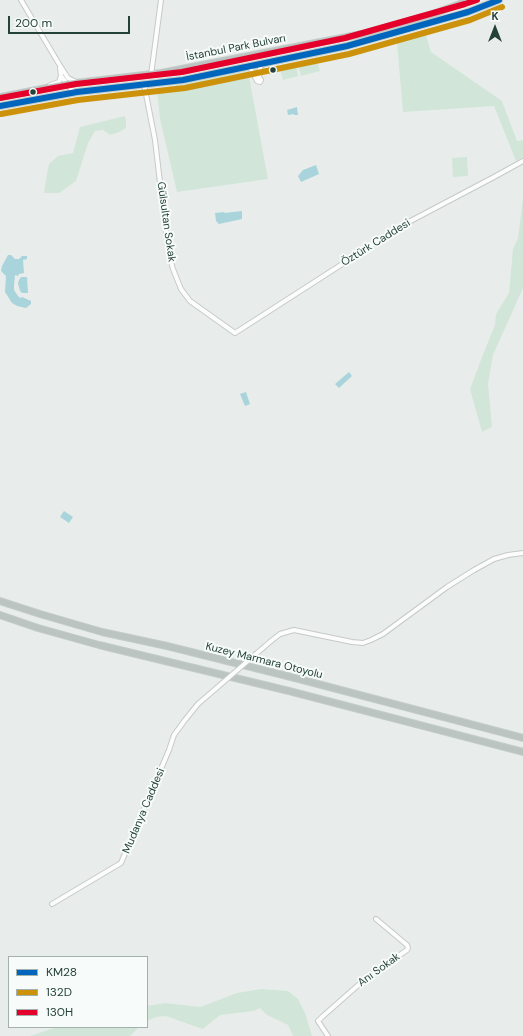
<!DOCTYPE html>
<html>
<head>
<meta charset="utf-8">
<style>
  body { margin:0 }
  #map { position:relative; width:523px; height:1036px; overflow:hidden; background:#e8edeb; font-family:"DM Sans",sans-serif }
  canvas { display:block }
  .legend { position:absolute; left:8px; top:956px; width:140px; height:72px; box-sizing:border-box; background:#f7fbf9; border:1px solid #a3b1ad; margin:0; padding:5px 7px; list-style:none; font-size:12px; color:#24423a }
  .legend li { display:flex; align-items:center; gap:8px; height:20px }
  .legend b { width:20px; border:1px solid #a3b1ad }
  .north { position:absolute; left:475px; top:8px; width:40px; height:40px; -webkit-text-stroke:3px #f7fbf9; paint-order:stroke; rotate:0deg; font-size:11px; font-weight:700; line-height:16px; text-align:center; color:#24423a }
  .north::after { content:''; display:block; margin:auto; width:14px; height:18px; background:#24423a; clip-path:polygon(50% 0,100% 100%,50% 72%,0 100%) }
  .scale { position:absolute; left:8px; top:16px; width:122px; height:18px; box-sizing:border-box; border:2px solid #24423a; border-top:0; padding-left:5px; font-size:12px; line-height:14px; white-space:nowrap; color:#24423a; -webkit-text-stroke:3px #f7fbf9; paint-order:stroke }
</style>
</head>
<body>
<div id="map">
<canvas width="523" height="1036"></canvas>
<ul class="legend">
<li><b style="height:5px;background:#0065bd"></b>KM28</li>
<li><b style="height:5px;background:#cd920c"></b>132D</li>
<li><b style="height:5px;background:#e4002b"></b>130H</li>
</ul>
<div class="north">K</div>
<div class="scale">200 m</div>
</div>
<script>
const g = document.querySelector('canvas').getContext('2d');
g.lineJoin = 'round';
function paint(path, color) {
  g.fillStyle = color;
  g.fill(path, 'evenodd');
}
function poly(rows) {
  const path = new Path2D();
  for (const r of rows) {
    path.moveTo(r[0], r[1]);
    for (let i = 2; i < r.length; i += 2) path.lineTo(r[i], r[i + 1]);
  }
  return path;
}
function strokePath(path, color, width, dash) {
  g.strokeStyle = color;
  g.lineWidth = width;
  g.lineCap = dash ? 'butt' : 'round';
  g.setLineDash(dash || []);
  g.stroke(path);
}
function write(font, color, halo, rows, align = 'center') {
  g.font = font + ' "DM Sans",sans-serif';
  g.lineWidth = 4;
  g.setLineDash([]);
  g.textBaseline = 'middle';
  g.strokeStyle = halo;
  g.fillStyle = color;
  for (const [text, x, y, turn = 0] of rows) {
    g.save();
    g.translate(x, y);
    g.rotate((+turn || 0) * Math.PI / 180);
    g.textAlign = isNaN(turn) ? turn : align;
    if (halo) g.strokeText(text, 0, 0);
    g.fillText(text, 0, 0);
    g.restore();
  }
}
const green = poly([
  [425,32,431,52,502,101,517,141,523,140,523,157,516,161,494,106,403,112,397,43,394,38],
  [317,61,320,71,301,76,298,65],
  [296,66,298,76,283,80,280,69],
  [248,71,268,179,177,192,160,119,157,89],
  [125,116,126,123,126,128,119,132,110,135,103,130,95,131,88,143,76,181,59,193,44,193,47,174,49,164,58,156,73,153,80,127],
  [467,157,468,176,453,177,452,158],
  [523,198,523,288,493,355,488,384,492,427,482,432,470,389,482,357,495,325,496,314,509,293,513,249,518,238],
  [261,989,288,991,298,999,305,1013,312,1036,293,1036,288,1025,267,1015,260,1008,254,1011,220,1015,203,1029,194,1026,166,1016,156,1017,147,1021,147,1006,165,1003,200,1007,237,993],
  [57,1027,139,1027,130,1036,30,1036]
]);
const water = poly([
  [297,107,298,115,294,115,294,114,288,115,287,110],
  [316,165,319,174,301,182,298,176,303,170],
  [242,211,242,219,219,224,216,221,215,213,224,212,225,213],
  [8,255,11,255,15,259,19,259,22,256,27,256,27,259,23,260,24,273,19,274,18,276,15,275,14,285,14,290,18,296,20,298,22,297,31,301,31,304,26,308,17,306,12,303,5,292,6,276,1,271,2,266],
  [21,277,27,277,28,293,22,293,20,291,18,283,19,280],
  [349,372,352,376,339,388,335,384],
  [246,392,250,404,245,406,240,394],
  [64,511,73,517,69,523,60,517]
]);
const minor = poly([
  [21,0,59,64,68,78,76,82],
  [247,67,251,69,257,81,260,82,261,80,259,77,260,67,264,64],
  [151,75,161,0],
  [61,76,71,89,76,92],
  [144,84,155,140,166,233,169,254,173,269,181,289,190,301,235,333,403,225,494,177,523,161],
  [50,85,59,82,61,76,60,68],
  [271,641,280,634,294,630,352,642,363,643,371,640,383,634,447,587,474,570,494,559,508,555,523,553],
  [52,904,121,863,169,750,174,735,185,720,198,704],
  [328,1036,318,1021,322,1017,364,980,407,950,408,948,407,945,376,919]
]);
const highway = poly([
  [0,97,67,84,161,73,362,34,433,14,471,0],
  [0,106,77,92,183,80,347,46,468,12,499,0],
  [0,601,40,614,102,632,167,646,295,678,523,738],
  [0,615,38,628,99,645,289,691,523,752]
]);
const minorBridge = poly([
  [198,704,271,641]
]);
const bus1 = poly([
  [0,106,77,92,183,80,347,46,468,12,499,0]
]);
const bus2 = poly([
  [1,114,78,100,185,88,349,54,470,20,502,7]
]);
const bus3 = poly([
  [0,98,76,84,182,72,345,38,465,4,477,0]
]);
const markers = [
  [273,70,3.5,"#24423a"],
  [33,92,3.5,"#24423a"]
];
const streetNames = [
  ["İstanbul Park Bulvarı",236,48,-11],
  ["Gülsultan Sokak",166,222,82],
  ["Öztürk Caddesi",376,243,-32],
  ["Kuzey Marmara Otoyolu",264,661,14],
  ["Mudanya Caddesi",144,811,-67],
  ["Anı Sokak",379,970,-36]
];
paint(green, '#d1e6d8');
paint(water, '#a9d4db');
strokePath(minor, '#c5cac8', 6);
strokePath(highway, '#c3ccc9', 8);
strokePath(minor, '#fcfcfc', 4);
strokePath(highway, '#bcc4c2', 6);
strokePath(minorBridge, '#c5cac8', 6, []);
strokePath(minorBridge, '#fcfcfc', 4);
strokePath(bus1, '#0065bd', 6);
strokePath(bus2, '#cd920c', 6);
strokePath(bus3, '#e4002b', 6);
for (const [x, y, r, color] of markers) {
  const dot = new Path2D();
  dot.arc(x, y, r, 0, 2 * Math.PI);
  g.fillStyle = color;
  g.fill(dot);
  strokePath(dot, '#f7fbf9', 1.5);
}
write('11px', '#24423a', '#f7fbf9', streetNames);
</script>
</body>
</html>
